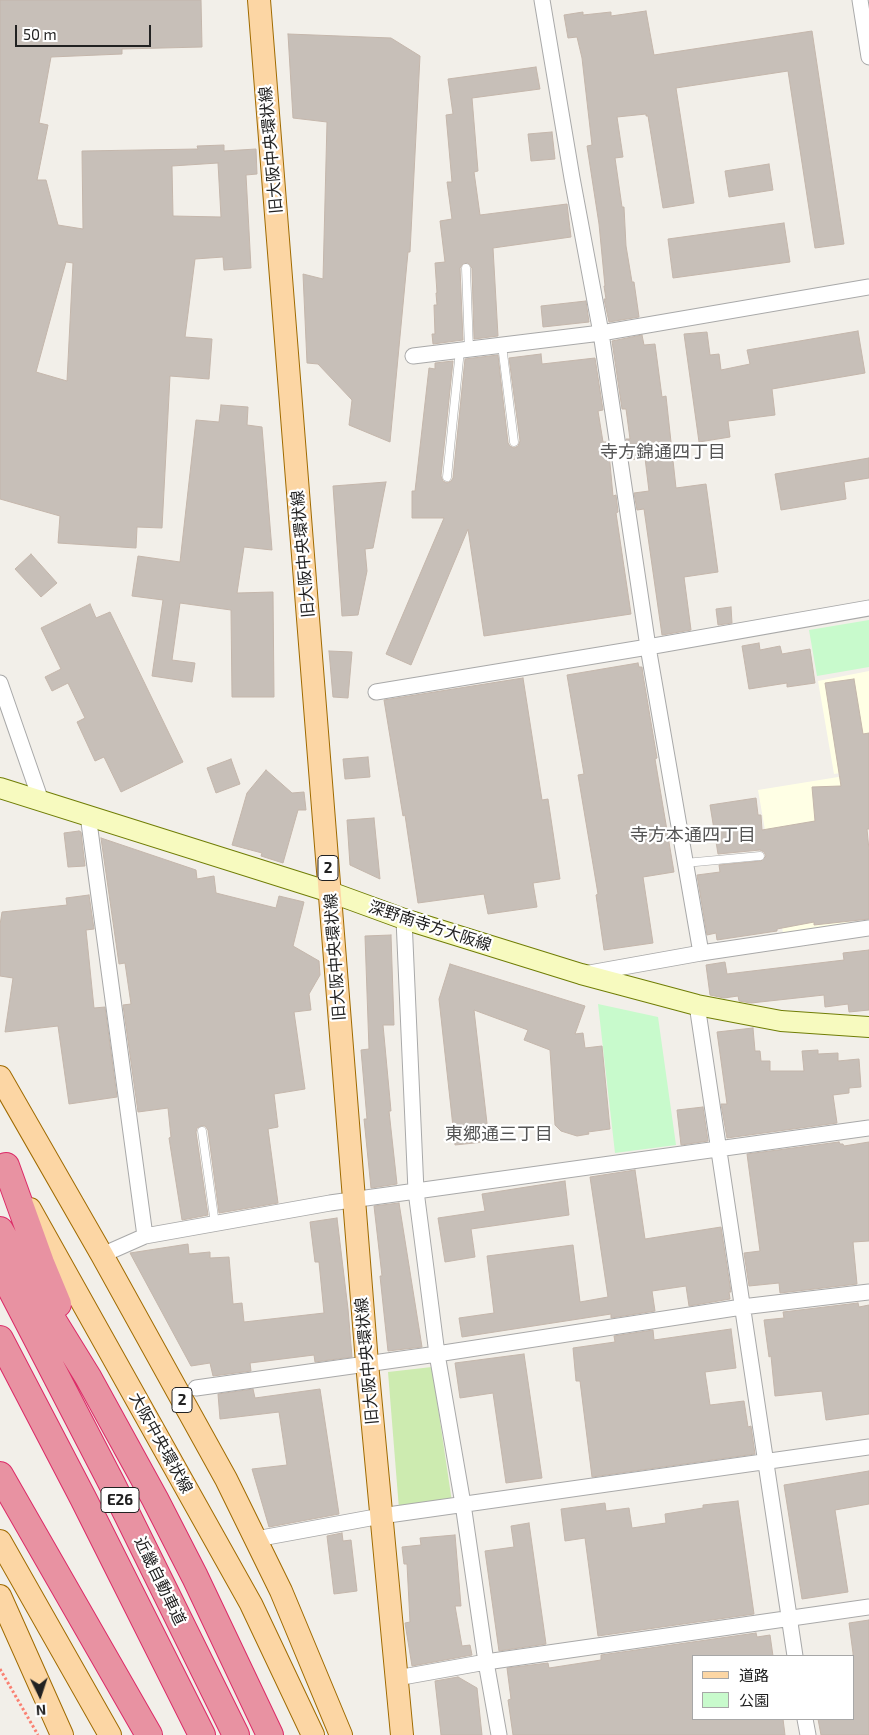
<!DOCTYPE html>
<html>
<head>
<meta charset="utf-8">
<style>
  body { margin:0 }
  #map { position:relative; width:869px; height:1735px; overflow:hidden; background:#f2efe9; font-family:"Exo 2","Noto Sans JP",sans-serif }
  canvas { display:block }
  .legend { position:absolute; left:692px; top:1655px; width:162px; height:65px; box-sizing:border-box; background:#fff; border:1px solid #a7a7a7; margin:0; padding:6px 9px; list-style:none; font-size:15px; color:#222 }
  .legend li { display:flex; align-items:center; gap:10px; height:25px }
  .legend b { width:25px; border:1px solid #a7a7a7 }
  .north { position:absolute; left:15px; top:1670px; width:50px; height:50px; -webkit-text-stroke:4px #fff; paint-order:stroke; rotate:176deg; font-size:14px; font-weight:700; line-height:20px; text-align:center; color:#222 }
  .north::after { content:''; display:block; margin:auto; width:18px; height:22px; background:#222; clip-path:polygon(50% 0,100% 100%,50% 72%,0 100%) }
  .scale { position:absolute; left:15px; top:25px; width:136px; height:22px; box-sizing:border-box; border:2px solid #222; border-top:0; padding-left:6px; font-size:15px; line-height:18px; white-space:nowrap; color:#222; -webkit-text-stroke:4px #fff; paint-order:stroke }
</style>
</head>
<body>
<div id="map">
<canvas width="869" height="1735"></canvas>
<ul class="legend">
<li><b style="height:6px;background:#fcd6a4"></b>道路</li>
<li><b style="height:14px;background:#c8facc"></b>公園</li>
</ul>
<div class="north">N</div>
<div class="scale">50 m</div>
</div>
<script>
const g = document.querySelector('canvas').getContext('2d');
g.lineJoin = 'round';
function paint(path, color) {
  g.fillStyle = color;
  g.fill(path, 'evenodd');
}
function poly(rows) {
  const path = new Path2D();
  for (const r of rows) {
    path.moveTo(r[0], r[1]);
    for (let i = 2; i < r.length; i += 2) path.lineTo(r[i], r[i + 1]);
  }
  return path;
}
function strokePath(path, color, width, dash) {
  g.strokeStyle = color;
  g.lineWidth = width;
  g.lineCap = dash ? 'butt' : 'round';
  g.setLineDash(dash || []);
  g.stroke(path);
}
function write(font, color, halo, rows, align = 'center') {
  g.font = font + ' "Exo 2","Noto Sans JP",sans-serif';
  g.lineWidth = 4.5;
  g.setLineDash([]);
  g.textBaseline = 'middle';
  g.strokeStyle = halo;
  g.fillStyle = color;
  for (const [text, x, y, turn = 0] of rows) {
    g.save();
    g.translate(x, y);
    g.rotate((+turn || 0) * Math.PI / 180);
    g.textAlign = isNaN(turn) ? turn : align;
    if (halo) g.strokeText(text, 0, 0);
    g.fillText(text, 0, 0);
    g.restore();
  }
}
const education = poly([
  [869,671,869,769,834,774,818,681],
  [869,772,842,806,850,924,783,933,758,790]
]);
const grass = poly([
  [432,1367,452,1502,399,1509,388,1372]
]);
const park = poly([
  [869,620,869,667,817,676,809,630],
  [598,1004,658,1017,676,1145,615,1153]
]);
const building = poly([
  [0,0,201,0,202,47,122,49,122,54,51,57,39,123,48,125,37,180,46,180,58,225,83,229,82,151,198,149,197,146,224,145,224,151,256,149,257,174,246,175,251,268,224,270,223,257,195,259,185,337,212,339,209,379,170,376,162,528,137,527,136,548,58,543,60,516,0,499,0,0],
  [218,163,221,217,173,216,172,166,218,163],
  [66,262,73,263,67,381,36,372,66,262],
  [646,11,654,55,812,31,844,244,815,248,788,71,676,88,694,203,663,208,648,116,646,116,646,114,617,117,623,157,615,158,622,207,624,207,626,246,632,282,634,282,639,317,609,322,604,299,606,299,604,286,605,286,599,224,587,146,592,145,582,58,577,37,568,38,564,15,583,12,583,15,611,12,611,16,646,11],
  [288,34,391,38,420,56,410,252,408,252,390,442,349,425,352,400,318,364,307,363,303,274,323,279,327,122,293,118,288,34],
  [536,67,540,89,472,98,478,171,474,172,480,215,567,204,571,237,493,248,498,336,474,339,472,268,468,263,463,264,460,268,463,340,433,344,432,334,435,334,434,305,437,305,436,293,437,293,435,263,445,262,440,221,452,219,447,182,452,182,446,115,453,114,448,79,536,67],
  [552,132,555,159,531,161,528,134,552,132],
  [769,164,773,190,729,197,725,171,769,164],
  [784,223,790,262,673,278,668,239,784,223],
  [586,301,589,322,543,327,541,306,586,301],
  [858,331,865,373,772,389,775,415,728,421,730,437,699,442,684,334,707,332,710,355,719,354,721,370,750,364,747,350,858,331],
  [642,335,644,345,655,344,662,397,666,396,676,488,706,484,718,572,684,577,691,630,662,635,644,509,637,510,634,493,649,491,645,458,629,460,626,439,630,439,626,409,622,409,612,341,642,335],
  [541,354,542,364,595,358,603,410,598,411,603,442,608,442,613,496,616,495,618,512,616,513,631,614,484,636,468,529,411,665,386,654,444,518,412,518,412,491,415,491,429,368,435,369,435,363,453,361,441,476,443,481,447,483,451,481,453,478,465,359,498,355,508,443,510,446,514,448,518,446,520,441,509,358,541,354],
  [221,405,248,407,247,425,262,427,272,550,244,547,237,593,273,592,274,697,232,697,231,610,180,603,172,660,195,663,192,682,152,676,163,600,132,596,138,556,180,562,196,420,219,422,221,405],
  [869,458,869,478,844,482,846,499,781,510,775,474,869,458],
  [386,482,373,548,365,549,367,571,358,615,342,616,333,486,386,482],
  [31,554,57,583,41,597,15,569,31,554],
  [90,604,96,618,110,612,183,762,121,792,104,757,95,761,77,722,85,718,68,683,52,691,45,677,61,669,41,628,90,604],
  [731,607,732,623,718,625,716,609,731,607],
  [759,643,760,650,780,646,782,654,810,649,815,683,787,687,787,683,749,689,742,646,759,643],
  [329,651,352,652,348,698,333,697,329,651],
  [638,663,639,667,642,667,643,675,657,758,655,759,674,872,643,877,653,943,604,950,596,895,598,894,578,775,584,774,567,675,638,663],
  [523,678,542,800,548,799,560,879,533,883,537,907,488,914,484,894,418,903,405,815,403,816,384,700,523,678],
  [854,679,863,734,869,733,869,829,867,829,869,850,869,919,814,925,814,922,777,929,777,931,717,940,716,933,707,935,697,875,720,872,719,865,761,861,766,856,764,852,760,850,718,854,710,805,756,798,758,815,761,815,762,830,815,821,812,787,841,786,825,683,854,679],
  [368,757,370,777,345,779,343,759,368,757],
  [231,759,240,784,216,793,207,768,231,759],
  [266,770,292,793,304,792,306,810,298,810,283,863,261,856,262,853,232,845,247,793,266,770],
  [374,818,380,879,350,865,347,820,374,818],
  [79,831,81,832,85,866,68,867,64,833,79,831],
  [101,838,196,870,197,879,214,876,216,893,276,908,279,896,304,902,293,946,319,961,320,975,309,994,311,1010,294,1012,305,1089,274,1094,278,1127,268,1129,278,1203,219,1213,208,1130,205,1126,201,1126,197,1128,196,1132,208,1215,182,1220,169,1138,171,1137,168,1108,138,1112,123,1005,131,1004,125,963,119,964,101,838],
  [89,895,94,929,86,930,94,1008,105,1007,117,1097,69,1104,58,1026,5,1032,13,978,0,976,0,925,2,912,67,905,66,898,89,895],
  [391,935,394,1025,383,1025,391,1111,389,1111,397,1184,371,1188,364,1119,367,1119,361,1050,369,1049,365,936,391,935],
  [869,950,869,1010,849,1012,848,1004,825,1007,824,995,751,1003,739,1001,738,996,724,998,710,995,706,965,725,962,727,974,844,960,843,953,869,950],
  [450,964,585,1006,575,1034,583,1033,585,1048,602,1046,610,1129,588,1132,589,1134,577,1136,561,1131,555,1125,550,1050,524,1040,528,1030,474,1010,488,1132,483,1132,484,1142,455,1145,439,999,450,964],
  [753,1028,755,1051,760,1051,761,1061,770,1061,770,1071,804,1071,802,1051,818,1050,818,1054,838,1053,838,1061,859,1059,861,1087,849,1088,849,1093,833,1095,837,1123,727,1138,721,1104,727,1104,717,1032,753,1028],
  [703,1107,708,1141,681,1145,677,1110,703,1107],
  [839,1142,840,1144,843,1144,844,1146,869,1142,869,1241,853,1242,857,1284,780,1293,779,1283,749,1286,744,1253,760,1251,747,1154,839,1142],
  [635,1170,645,1239,721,1227,731,1292,729,1292,730,1299,689,1306,686,1286,652,1291,655,1311,611,1318,611,1314,462,1337,459,1318,494,1313,487,1256,573,1245,580,1302,608,1297,590,1177,635,1170],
  [565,1181,569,1215,471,1229,475,1257,445,1262,438,1218,485,1211,482,1194,565,1181],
  [399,1203,422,1347,388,1351,380,1276,382,1276,374,1206,399,1203],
  [337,1218,348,1309,352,1357,315,1362,314,1355,250,1363,251,1371,213,1376,210,1363,191,1366,130,1253,188,1244,189,1254,210,1252,210,1258,229,1257,233,1304,242,1303,244,1322,324,1313,319,1262,315,1262,310,1222,337,1218],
  [858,1303,859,1307,869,1305,869,1414,826,1420,822,1391,775,1396,771,1356,769,1357,764,1320,784,1318,783,1312,858,1303],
  [731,1329,736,1368,705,1372,710,1405,744,1401,748,1427,751,1426,755,1454,592,1477,580,1381,576,1381,573,1348,615,1342,614,1336,653,1330,654,1340,731,1329],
  [524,1354,542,1478,506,1483,493,1393,460,1398,455,1363,524,1354],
  [253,1389,255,1398,320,1389,339,1514,269,1527,252,1469,287,1465,279,1412,220,1419,218,1394,253,1389],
  [869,1471,869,1504,835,1510,848,1592,802,1599,784,1485,869,1471],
  [738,1501,754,1614,598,1636,585,1538,565,1541,561,1509,605,1503,606,1511,629,1508,632,1528,666,1523,665,1514,703,1508,703,1505,738,1501],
  [529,1523,546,1644,499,1651,485,1551,514,1547,511,1526,529,1523],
  [342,1533,343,1541,351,1540,357,1591,334,1594,327,1536,342,1533],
  [455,1535,461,1606,455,1606,462,1646,470,1645,472,1655,412,1666,405,1623,410,1622,407,1564,404,1564,402,1547,421,1545,420,1538,455,1535],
  [869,1620,869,1735,821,1735,818,1719,853,1719,853,1653,849,1623,869,1620],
  [756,1633,757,1637,770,1635,773,1656,693,1656,693,1719,783,1719,785,1735,513,1735,508,1700,511,1699,507,1668,548,1663,549,1668,601,1660,601,1655,756,1633],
  [458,1677,477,1688,482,1735,441,1735,435,1681,458,1677]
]);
const path = poly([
  [0,1669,38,1735]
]);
const lane = poly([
  [466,268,469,349],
  [502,345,514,442],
  [447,477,460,350],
  [685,863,760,856],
  [202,1131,215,1224]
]);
const street = poly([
  [542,0,572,178,601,333,648,647,701,953],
  [860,0,869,57],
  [413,356,601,333,869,287],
  [0,683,41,801],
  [376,692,648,647,869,608],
  [88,815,145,1236],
  [404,919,416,1191,437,1354,463,1504,486,1662,499,1735],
  [584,974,701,953,869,928],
  [697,1005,795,1656],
  [102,1255,145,1236,330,1203,869,1128],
  [196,1388,437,1354,742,1307,869,1292],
  [256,1539,381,1516,869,1447],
  [397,1678,486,1662,869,1607],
  [805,1719,808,1735]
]);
const secondary = poly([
  [0,788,330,892,404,919,581,974,697,1005,781,1021,869,1027]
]);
const primary = poly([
  [259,0,367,1363,402,1735],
  [0,1077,102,1255,226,1479,281,1591,341,1735],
  [30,1209,251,1604,313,1735],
  [0,1541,110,1735],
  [0,1596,62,1735]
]);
const highway = poly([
  [6,1166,41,1263,58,1304],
  [0,1230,35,1291,88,1377,155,1499,195,1577,270,1735],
  [0,1268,112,1484,236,1735],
  [0,1339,83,1498,202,1735],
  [0,1475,149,1735]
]);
const shields = [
  [328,868,20],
  [182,1400,20],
  [120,1500,38]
];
const shieldNames = [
  ["2",328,868],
  ["2",182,1400],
  ["E26",120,1500]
];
const streetNames = [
  ["旧大阪中央環状線",271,150,-95],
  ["旧大阪中央環状線",303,554,-95],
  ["深野南寺方大阪線",430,926,18],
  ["旧大阪中央環状線",335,957,-94],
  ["旧大阪中央環状線",367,1361,-95],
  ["大阪中央環状線",161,1443,61],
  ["近畿自動車道",160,1581,64]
];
const neighbourhoodNames = [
  ["寺方錦通四丁目",663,452],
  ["寺方本通四丁目",693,835],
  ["東郷通三丁目",499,1134]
];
paint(education, '#ffffe5');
paint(grass, '#cdebb0');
paint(park, '#c8facc');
paint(building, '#c7bfb8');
strokePath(building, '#c4b6ab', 1);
strokePath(lane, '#a9a9a9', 9);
strokePath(street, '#a9a9a9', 17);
strokePath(secondary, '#707d05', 22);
strokePath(primary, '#a06b00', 24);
strokePath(highway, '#dc2a67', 28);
strokePath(path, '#fa8072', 3, [2.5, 2.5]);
strokePath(lane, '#fff', 8);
strokePath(street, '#fff', 15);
strokePath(secondary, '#f7fabf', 20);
strokePath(primary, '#fcd6a4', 22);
strokePath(highway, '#e892a2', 26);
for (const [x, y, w] of shields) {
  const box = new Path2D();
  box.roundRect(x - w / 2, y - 12.5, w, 25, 4);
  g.fillStyle = '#fff';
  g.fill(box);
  strokePath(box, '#222', 1);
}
write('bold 15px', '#222', null, shieldNames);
write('16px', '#222', '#fff', streetNames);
write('18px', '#555', '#fff', neighbourhoodNames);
</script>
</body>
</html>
